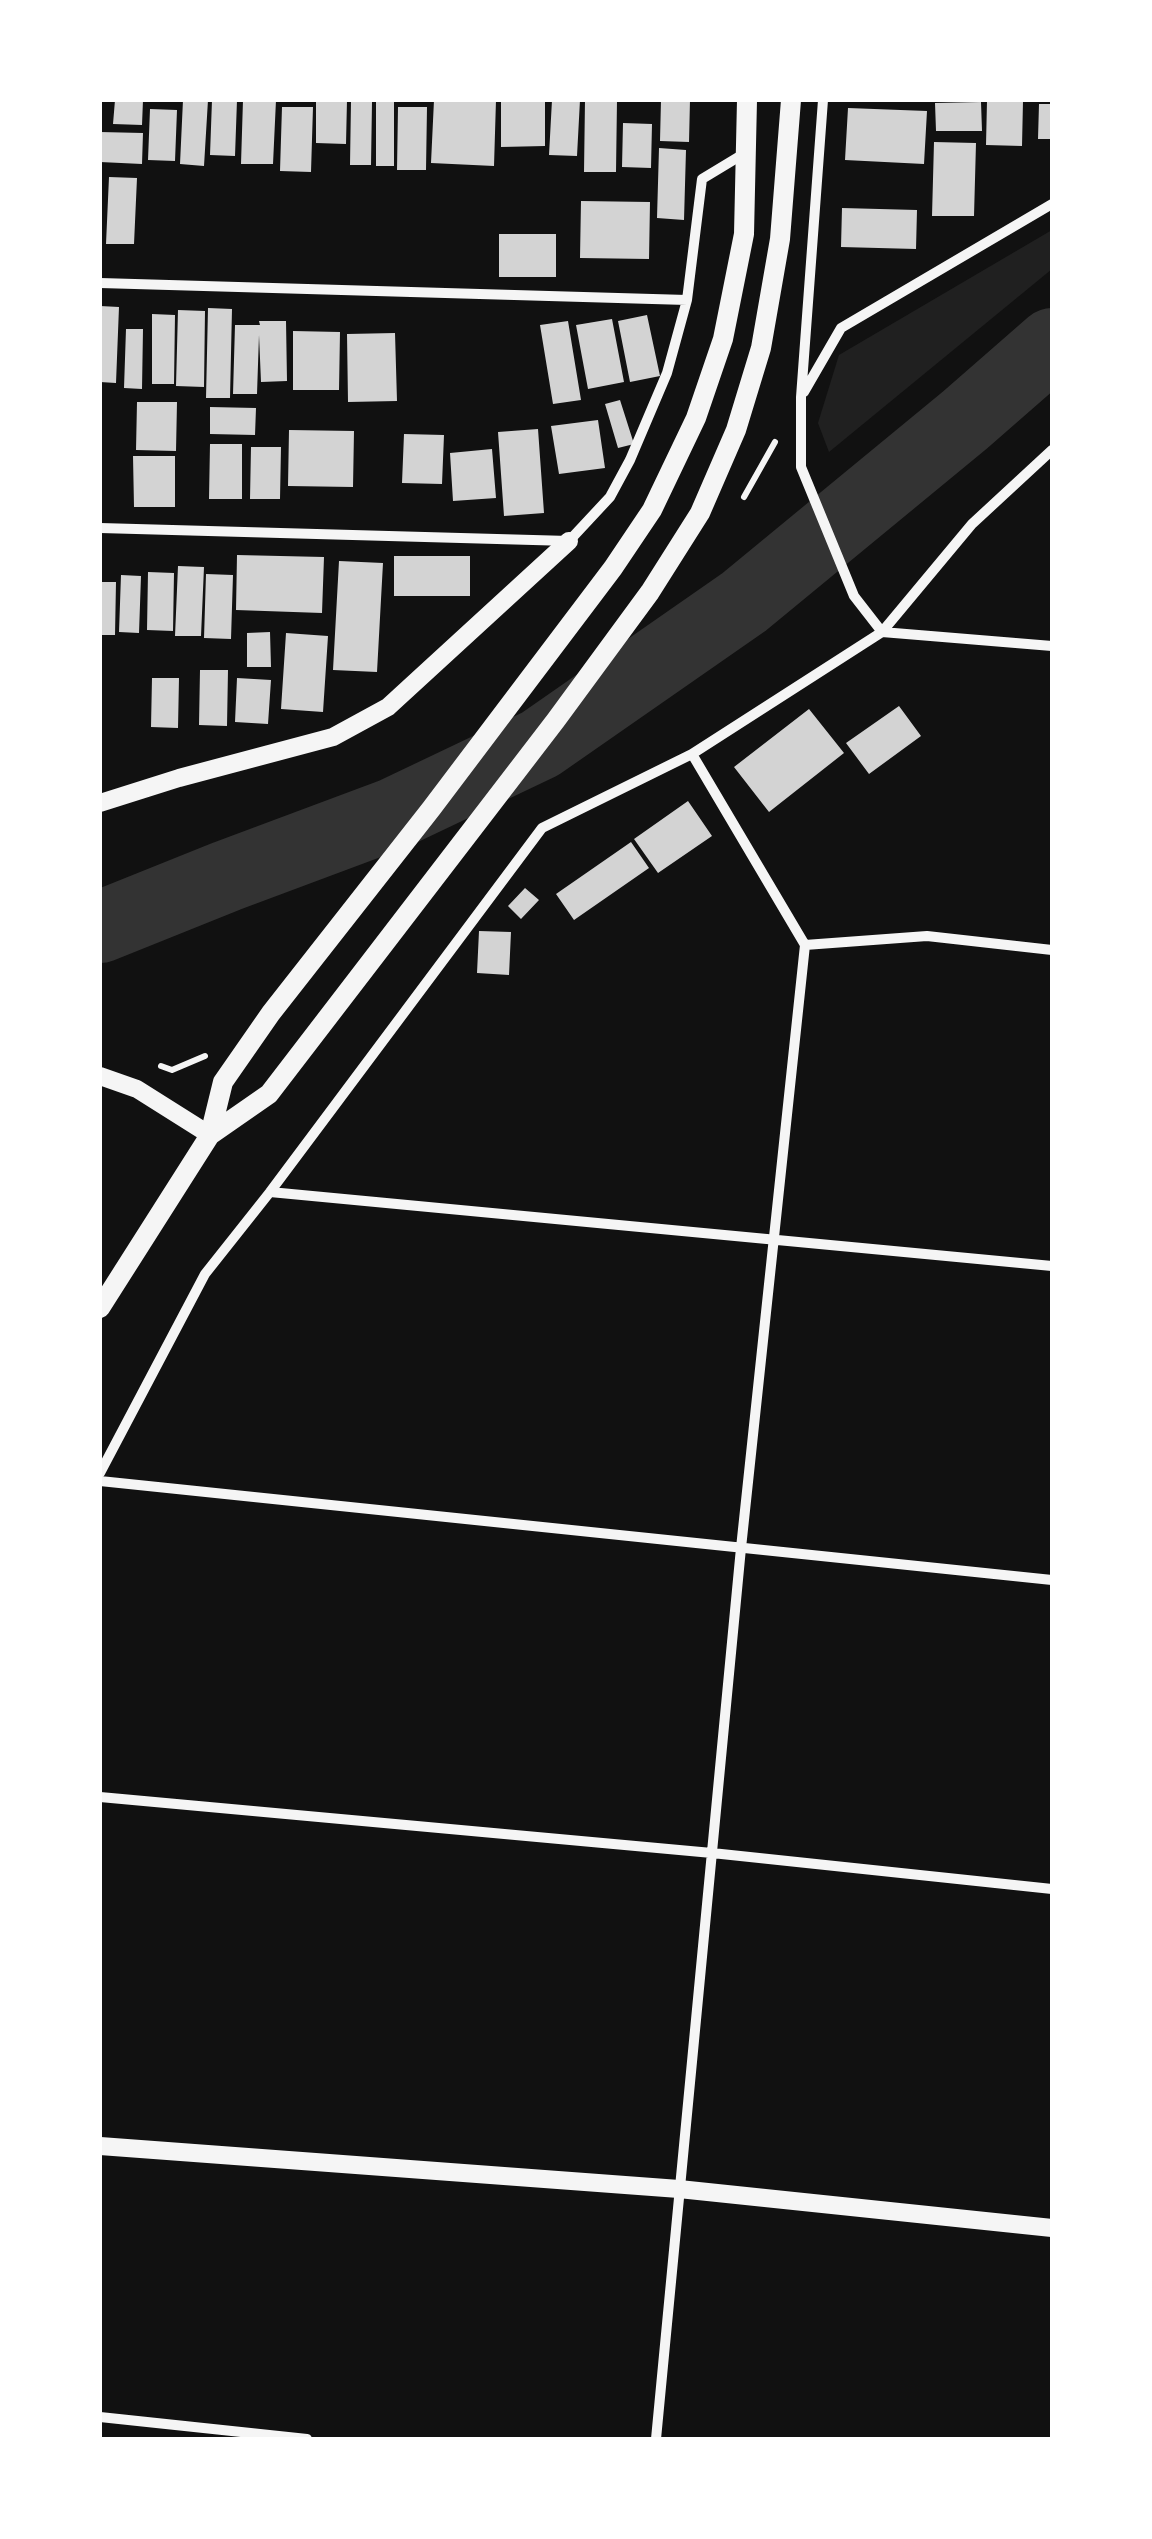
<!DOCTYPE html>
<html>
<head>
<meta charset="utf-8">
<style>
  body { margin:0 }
  #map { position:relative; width:1152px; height:2539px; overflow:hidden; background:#111; font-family:"Work Sans",sans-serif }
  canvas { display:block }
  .frame { position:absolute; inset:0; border:102px solid #fff; pointer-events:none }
</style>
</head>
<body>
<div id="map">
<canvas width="1152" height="2539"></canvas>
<div class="frame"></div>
</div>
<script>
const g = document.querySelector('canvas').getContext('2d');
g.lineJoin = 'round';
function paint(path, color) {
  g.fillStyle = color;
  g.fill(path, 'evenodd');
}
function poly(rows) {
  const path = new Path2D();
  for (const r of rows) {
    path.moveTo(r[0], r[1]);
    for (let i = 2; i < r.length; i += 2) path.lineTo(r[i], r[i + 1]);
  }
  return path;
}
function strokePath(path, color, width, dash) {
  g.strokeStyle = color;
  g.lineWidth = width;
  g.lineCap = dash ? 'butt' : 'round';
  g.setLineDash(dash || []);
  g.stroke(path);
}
const green = poly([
  [1052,230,1052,269,829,452,818,423,839,355]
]);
const river = poly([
  [100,927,227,876,393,814,540,744,744,602,965,420,1052,344]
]);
const building = poly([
  [115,100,143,100,142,125,113,124],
  [183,100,208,100,204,166,180,164],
  [212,100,237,100,235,156,210,155],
  [243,100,276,100,273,164,241,164],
  [316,100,347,100,346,144,316,143],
  [376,100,394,100,394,166,376,166],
  [434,100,496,100,494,166,431,163],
  [501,100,545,100,545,146,501,147],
  [552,100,580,100,577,156,549,155],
  [585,100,617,100,616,172,584,172],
  [661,100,690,100,689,142,660,141],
  [351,101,372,102,371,165,350,165],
  [987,101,1023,101,1022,146,986,145],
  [981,102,982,131,936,131,935,103],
  [1039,104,1052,104,1052,139,1038,139],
  [282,107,313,107,311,172,280,171],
  [398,107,427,107,426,170,397,170],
  [848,108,927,111,924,164,845,160],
  [150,109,177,110,175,161,148,160],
  [623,123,652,124,651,168,622,167],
  [100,132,143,133,142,164,100,162],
  [934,142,976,143,974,216,932,216],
  [659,148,686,150,684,220,657,218],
  [109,177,137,178,134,244,106,244],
  [581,201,650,202,649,259,580,258],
  [842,208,917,210,916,249,841,247],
  [499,234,556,234,556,277,499,277],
  [100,306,119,307,116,383,100,382],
  [208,308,232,309,230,398,206,398],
  [178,310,205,311,204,387,176,386],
  [152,314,175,315,174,384,152,384],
  [647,315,660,376,630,382,618,321],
  [612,319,624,382,588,389,576,325],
  [259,321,286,321,287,381,261,382,259,335,257,394,233,394,235,325,260,325],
  [568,321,581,400,553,404,540,325],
  [126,329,143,329,142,389,124,388],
  [293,331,340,332,339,390,293,390],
  [395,333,397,401,348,402,347,334],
  [620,400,634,444,618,448,605,404],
  [137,402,177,402,176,451,136,450],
  [210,407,256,408,255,435,210,434],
  [598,420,605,468,559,474,551,426],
  [538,429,544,513,504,516,498,432],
  [289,430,354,431,353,487,288,486],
  [404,434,444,435,442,484,402,483],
  [210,444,242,444,242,499,209,499],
  [251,447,281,447,280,499,250,499],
  [492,449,496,498,453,501,450,453],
  [133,456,175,456,175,507,134,507],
  [237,555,324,557,322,613,236,610],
  [394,556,470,556,470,596,394,596],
  [339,561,383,563,377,672,333,670],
  [178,566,204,567,201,636,175,636],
  [148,572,174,573,173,631,147,630],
  [206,574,233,575,231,639,204,638],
  [121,575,141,576,139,633,119,632],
  [100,582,116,582,115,635,100,635],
  [270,632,271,667,247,667,247,633],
  [286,633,328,636,323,712,281,709],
  [200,670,228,670,227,726,199,725],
  [152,678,179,678,178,728,151,727],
  [237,678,271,680,268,724,235,722],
  [899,706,921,736,869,774,846,743],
  [809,709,844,753,769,812,734,767],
  [688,801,712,836,658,873,634,839],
  [631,842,649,868,574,920,556,894],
  [525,888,539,900,521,919,508,906],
  [479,931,511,932,509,975,477,973]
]);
const path = poly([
  [744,497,775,442],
  [161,1066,172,1070,205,1056]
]);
const minor = poly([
  [823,100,801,397,801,467,854,596,882,632,1052,646],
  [100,283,687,300],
  [804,392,841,328,1052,204],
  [100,528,569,541,610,497,630,460,667,373,687,300,702,179,745,153],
  [692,754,805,945,927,936,1052,950],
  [270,1192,1052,1266],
  [100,1473,205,1274,270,1192,542,828,692,754,882,632,972,524,1052,450],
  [100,1481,1052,1580],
  [100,1797,712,1853,1052,1889],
  [100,2417,307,2439],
  [656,2439,741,1548,805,945]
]);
const tertiary = poly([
  [100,803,179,778,333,737,388,707,569,541],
  [100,1076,137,1089,210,1135],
  [100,2146,679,2189,1052,2228]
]);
const secondary = poly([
  [210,1135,269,1094,556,720,650,592,700,513,736,430,761,348,780,239,791,100],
  [100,1308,210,1135,223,1082,271,1013,431,809,613,568,652,510,696,418,723,339,744,234,747,100]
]);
paint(green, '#202020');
strokePath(river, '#333', 72);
paint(building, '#d3d3d3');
strokePath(path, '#f5f5f5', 6);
strokePath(minor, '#f5f5f5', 10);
strokePath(tertiary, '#f5f5f5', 18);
strokePath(secondary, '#f5f5f5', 20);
</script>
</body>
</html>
